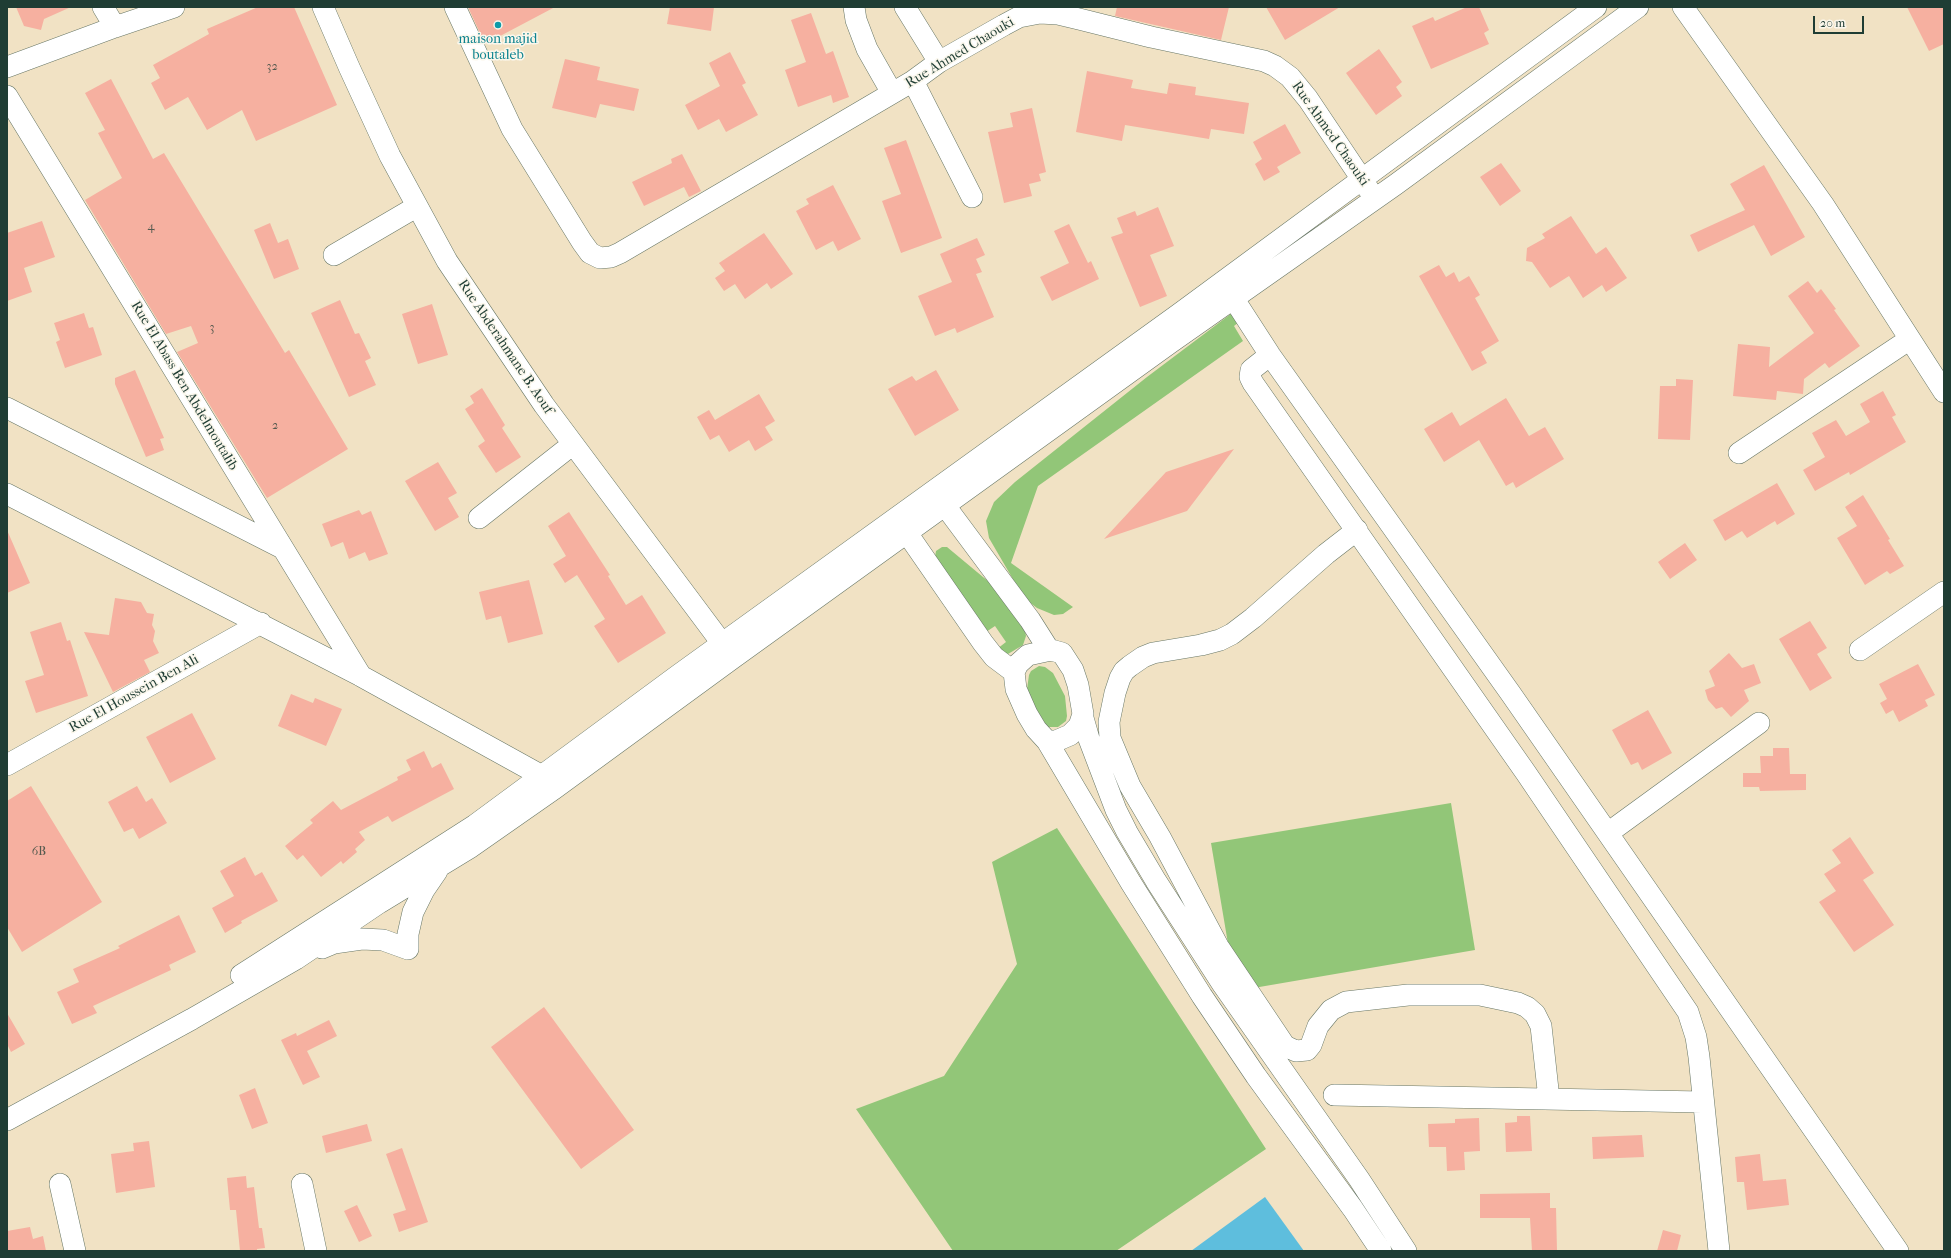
<!DOCTYPE html>
<html>
<head>
<meta charset="utf-8">
<style>
  body { margin:0 }
  #map { position:relative; width:1951px; height:1258px; overflow:hidden; background:#f1e2c4; font-family:"IM FELL French Canon",serif }
  canvas { display:block }
  .frame { position:absolute; inset:0; border:8px solid #1f3d34; pointer-events:none }
  .scale { position:absolute; left:1813px; top:16px; width:51px; height:18px; box-sizing:border-box; border:2px solid #1f3d34; border-top:0; padding-left:5px; font-size:12px; line-height:14px; white-space:nowrap; color:#1f3d34; -webkit-text-stroke:3px #fbf7ec; paint-order:stroke }
</style>
</head>
<body>
<div id="map">
<canvas width="1951" height="1258"></canvas>
<div class="frame"></div>
<div class="scale">20 m</div>
</div>
<script>
const g = document.querySelector('canvas').getContext('2d');
g.lineJoin = 'round';
function paint(path, color) {
  g.fillStyle = color;
  g.fill(path, 'evenodd');
}
function poly(rows) {
  const path = new Path2D();
  for (const r of rows) {
    path.moveTo(r[0], r[1]);
    for (let i = 2; i < r.length; i += 2) path.lineTo(r[i], r[i + 1]);
  }
  return path;
}
function strokePath(path, color, width, dash) {
  g.strokeStyle = color;
  g.lineWidth = width;
  g.lineCap = dash ? 'butt' : 'round';
  g.setLineDash(dash || []);
  g.stroke(path);
}
function write(font, color, halo, rows, align = 'center') {
  g.font = font + ' "IM FELL French Canon",serif';
  g.lineWidth = 3;
  g.setLineDash([]);
  g.textBaseline = 'middle';
  g.strokeStyle = halo;
  g.fillStyle = color;
  for (const [text, x, y, turn = 0] of rows) {
    g.save();
    g.translate(x, y);
    g.rotate((+turn || 0) * Math.PI / 180);
    g.textAlign = isNaN(turn) ? turn : align;
    if (halo) g.strokeText(text, 0, 0);
    g.fillText(text, 0, 0);
    g.restore();
  }
}
const green = poly([
  [1232,313,1239,322,1234,326,1243,341,1038,486,1011,563,1073,607,1063,614,1054,615,1037,608,1029,602,1014,581,989,538,986,521,994,502,1015,482,1147,377],
  [942,547,947,547,995,587,1025,631,1026,636,1023,645,1008,654,997,649,1006,642,995,626,986,632,935,557,936,551],
  [1039,666,1045,667,1053,673,1065,696,1067,716,1066,721,1058,727,1048,727,1043,724,1027,689,1029,675,1031,671],
  [1451,803,1475,950,1236,991,1211,843],
  [1057,828,1266,1149,1116,1251,953,1251,856,1109,944,1076,1017,964,992,862]
]);
const water = poly([
  [1265,1197,1304,1251,1191,1251]
]);
const building = poly([
  [16,7,71,7,44,19,41,30,24,26],
  [258,7,294,7,337,105,256,141,242,110,207,130,188,97,165,110,151,83,160,78,153,65,209,34,207,29],
  [468,7,555,7,485,44],
  [670,7,714,7,711,31,667,24],
  [1117,7,1229,7,1221,40,1115,16],
  [1266,7,1340,7,1285,40],
  [1467,7,1479,7,1489,30,1484,33,1489,44,1431,69,1412,26,1433,17,1435,21],
  [1907,7,1944,7,1944,44,1929,51],
  [811,13,826,54,833,51,849,97,833,103,831,95,798,107,785,70,806,62,791,20],
  [1379,49,1402,82,1396,87,1402,96,1376,115,1346,73],
  [730,52,746,83,742,85,758,115,726,132,719,119,698,130,685,105,720,86,709,63],
  [565,59,600,67,597,80,639,89,634,111,600,104,596,118,552,108],
  [1087,71,1133,80,1131,88,1167,94,1169,83,1196,87,1195,95,1249,103,1244,134,1211,129,1209,139,1125,125,1122,141,1076,132],
  [111,79,153,159,164,153,285,353,289,350,348,449,267,498,177,352,198,343,191,326,166,334,85,200,122,178,98,133,105,130,85,93],
  [1032,108,1046,172,1039,174,1041,181,1029,184,1032,196,1004,203,988,132,1013,127,1010,113],
  [1285,124,1301,153,1277,167,1280,172,1264,181,1255,164,1262,159,1253,142],
  [906,140,942,238,901,253,882,201,901,194,884,148],
  [682,154,701,191,689,197,684,187,644,206,632,182,672,163,671,159],
  [1501,163,1521,191,1500,206,1480,177],
  [1764,165,1805,237,1771,256,1754,225,1698,252,1690,235,1745,210,1730,184],
  [833,185,861,239,838,251,833,241,816,250,796,211,809,204,806,199],
  [1158,207,1174,246,1150,255,1167,296,1140,307,1111,237,1123,233,1117,218,1135,211,1137,216],
  [1571,216,1596,254,1606,247,1627,278,1606,292,1602,285,1583,298,1569,276,1550,288,1532,262,1526,261,1527,248,1545,238,1542,234],
  [42,221,55,257,24,268,32,292,7,301,7,233],
  [270,223,278,243,288,239,299,269,274,279,254,230],
  [1069,224,1088,263,1091,261,1099,279,1052,301,1040,277,1069,263,1054,231],
  [764,233,793,274,771,289,767,283,745,299,735,284,724,291,715,278,725,271,719,263],
  [977,238,985,255,976,259,982,272,976,274,994,317,957,333,955,328,935,336,918,296,952,282,940,254],
  [1439,265,1446,277,1454,272,1459,282,1469,276,1480,295,1475,298,1499,341,1481,352,1487,363,1472,371,1419,276],
  [1808,281,1817,293,1821,289,1836,309,1834,310,1860,346,1829,368,1825,363,1804,379,1803,394,1777,391,1776,400,1733,396,1738,344,1770,347,1769,367,1814,333,1788,296],
  [340,300,355,334,359,333,371,358,365,361,376,385,349,397,311,313],
  [432,304,448,355,418,364,402,314],
  [84,313,89,328,93,327,102,355,65,368,56,342,60,340,54,323],
  [135,370,164,438,160,439,164,450,146,457,115,384,115,378],
  [936,370,959,410,915,436,888,389,912,376,916,381],
  [1676,379,1693,380,1690,440,1658,439,1660,386,1676,386],
  [482,388,505,425,502,428,521,457,496,473,478,446,485,441,465,409,474,403,470,396],
  [1883,391,1896,415,1892,417,1906,442,1850,475,1849,472,1815,491,1803,470,1825,457,1812,433,1836,420,1846,436,1870,422,1860,404],
  [759,394,775,421,765,427,773,440,755,451,749,440,729,452,719,435,710,440,697,417,709,410,715,420],
  [1506,398,1529,436,1545,427,1564,459,1516,488,1513,482,1506,486,1479,440,1444,462,1424,429,1452,412,1460,426],
  [1234,449,1187,511,1104,539,1166,472],
  [438,462,457,493,448,498,459,517,435,531,405,481],
  [1777,483,1795,514,1777,525,1775,521,1747,538,1742,531,1725,541,1713,520],
  [1863,495,1890,539,1888,540,1904,566,1890,574,1887,571,1865,585,1837,538,1857,526,1845,507],
  [359,510,362,515,371,511,388,554,369,561,365,552,349,559,343,542,331,547,322,524],
  [569,512,610,575,608,576,626,605,642,595,666,633,618,663,594,626,605,619,577,575,565,583,553,564,566,556,548,526],
  [7,530,30,583,7,593],
  [1685,543,1697,560,1670,579,1658,562],
  [529,580,543,634,508,643,501,616,486,620,479,592],
  [115,598,141,602,147,613,154,614,152,625,155,631,153,641,159,653,144,660,150,672,113,692,84,632,109,635],
  [1810,621,1827,648,1817,654,1832,678,1810,691,1779,639],
  [61,622,67,641,70,640,88,696,36,713,25,681,44,675,30,632],
  [1729,653,1742,668,1754,664,1761,683,1744,690,1749,701,1731,717,1722,707,1716,709,1708,700,1705,690,1715,686,1709,671],
  [1918,664,1935,695,1925,700,1928,706,1899,722,1893,710,1886,714,1880,703,1887,699,1879,684],
  [291,694,313,703,315,698,342,709,326,746,278,726],
  [1648,710,1672,753,1642,770,1638,762,1631,765,1612,730],
  [192,713,216,759,170,783,146,737],
  [1773,748,1789,748,1790,774,1806,774,1806,790,1760,791,1759,787,1743,787,1743,773,1761,773,1760,756,1773,756],
  [424,751,432,768,441,763,454,789,392,822,388,816,359,832,365,840,355,849,357,852,343,864,341,861,321,877,303,855,297,860,285,846,313,823,310,820,333,801,341,810,398,780,397,777,411,770,406,760],
  [31,786,102,902,22,952,7,927,7,801],
  [137,786,146,802,152,798,167,823,139,839,133,828,124,832,108,802],
  [1850,837,1874,873,1863,880,1894,925,1854,952,1819,902,1836,891,1824,874,1841,863,1832,850],
  [245,857,255,876,262,872,278,901,241,921,242,923,225,933,212,908,234,896,220,871],
  [179,915,196,952,169,965,171,970,93,1006,97,1013,72,1024,57,992,79,982,73,969,120,948,118,946],
  [544,1007,634,1130,581,1169,491,1047],
  [7,1013,25,1044,11,1052,7,1044],
  [329,1020,337,1036,307,1051,320,1077,303,1085,281,1040,296,1033,297,1036],
  [255,1088,268,1123,252,1129,239,1095],
  [1517,1116,1530,1116,1532,1151,1506,1152,1505,1123,1517,1122],
  [1479,1118,1480,1151,1464,1152,1465,1170,1447,1171,1446,1147,1429,1147,1428,1124,1455,1123,1455,1119],
  [367,1124,372,1141,326,1153,322,1136],
  [1642,1135,1644,1157,1593,1159,1592,1137],
  [149,1141,155,1187,116,1193,111,1154,134,1151,133,1143],
  [402,1148,428,1222,399,1232,393,1214,406,1210,386,1154],
  [1760,1154,1763,1181,1786,1179,1789,1205,1747,1210,1744,1182,1737,1182,1735,1157],
  [246,1176,247,1188,254,1187,259,1228,262,1228,265,1248,257,1249,257,1251,240,1251,236,1210,230,1210,227,1178],
  [1550,1193,1550,1208,1556,1208,1557,1251,1532,1251,1530,1218,1480,1218,1480,1194],
  [357,1205,372,1236,359,1242,344,1211],
  [30,1227,33,1239,43,1236,46,1251,7,1251,7,1231],
  [1663,1230,1681,1235,1677,1251,1657,1251]
]);
const minor = poly([
  [103,7,115,27],
  [323,7,349,67,390,156,447,261,544,405,730,654],
  [455,7,512,129,582,242,590,253,600,258,611,257,620,253,913,81,939,62,1004,25,1019,17,1040,13,1058,14,1079,19,1151,37,1264,61,1275,66,1290,77,1308,99,1369,190],
  [854,7,856,20,867,49,892,93],
  [905,7,939,62],
  [1683,7,1823,204,1944,392],
  [7,67,115,27,174,7],
  [913,81,972,197],
  [7,96,361,676],
  [334,255,416,207],
  [1226,287,1270,355,1511,694,1898,1251],
  [1270,355,1251,370,1250,377,1253,383,1526,773,1688,1012,1696,1037,1699,1057,1719,1251],
  [7,408,282,548],
  [1739,453,1910,339],
  [7,494,361,676,542,776,550,784],
  [937,495,1030,620,1049,650],
  [479,518,573,444],
  [900,523,983,643,994,657,1014,672],
  [1357,530,1326,554,1253,618,1232,634,1220,640,1201,645,1153,653,1143,657,1130,666,1124,671,1120,678,1115,693,1109,722,1110,738,1130,786,1160,837,1218,946,1285,1046,1296,1051,1307,1050,1311,1045,1318,1026,1331,1010,1346,1002,1408,995,1480,995,1518,1003,1527,1007,1535,1014,1541,1026,1549,1099],
  [1860,650,1944,592],
  [1083,718,1089,739,1116,810,1127,832,1156,881,1223,985,1359,1179,1406,1251],
  [1047,741,1056,741,1070,735,1079,726,1083,714,1078,685,1073,670,1062,653,1051,650,1028,655,1018,664,1014,672,1016,689,1027,714,1036,729,1047,741,1131,883,1202,996,1256,1076,1353,1209,1381,1251],
  [7,765,261,623],
  [1608,833,1759,723],
  [322,948,334,943,362,939,383,940,408,949,408,934,413,912,424,890,437,871],
  [241,975,475,825,677,676,1179,314,1596,7],
  [1334,1095,1702,1102],
  [7,1120,192,1019,296,959,379,903,471,847,554,789,733,658,1170,343,1395,185,1638,7],
  [60,1184,75,1251],
  [302,1184,316,1251]
]);
const markers = [
  [498,25,4,"#0f9aa8"]
];
const numberNames = [
  ["32",272,67],
  ["4",151,227],
  ["3",212,328],
  ["2",275,426],
  ["6B",39,852]
];
const cultureNames = [
  ["maison majid",498,40],
  ["boutaleb",498,56]
];
const streetNames = [
  ["Rue Ahmed Chaouki",960,53,-31],
  ["Rue Ahmed Chaouki",1330,134,55],
  ["Rue Abderahmane B. Aouf",505,347,56],
  ["Rue El Abass Ben Abdelmoutalib",184,386,59],
  ["Rue El Houssein Ben Ali",134,694,-29]
];
paint(green, '#92c678');
paint(water, '#5ebedd');
paint(building, '#f6b0a0');
strokePath(minor, '#687766', 22);
strokePath(minor, '#fff', 21);
for (const [x, y, r, color] of markers) {
  const dot = new Path2D();
  dot.arc(x, y, r, 0, 2 * Math.PI);
  g.fillStyle = color;
  g.fill(dot);
  strokePath(dot, '#fbf7ec', 1.5);
}
write('12px', '#555a4f', null, numberNames);
write('14px', '#0d838f', '#fbf7ec', cultureNames);
write('14px', '#1f3d34', '#fbf7ec', streetNames);
</script>
</body>
</html>
